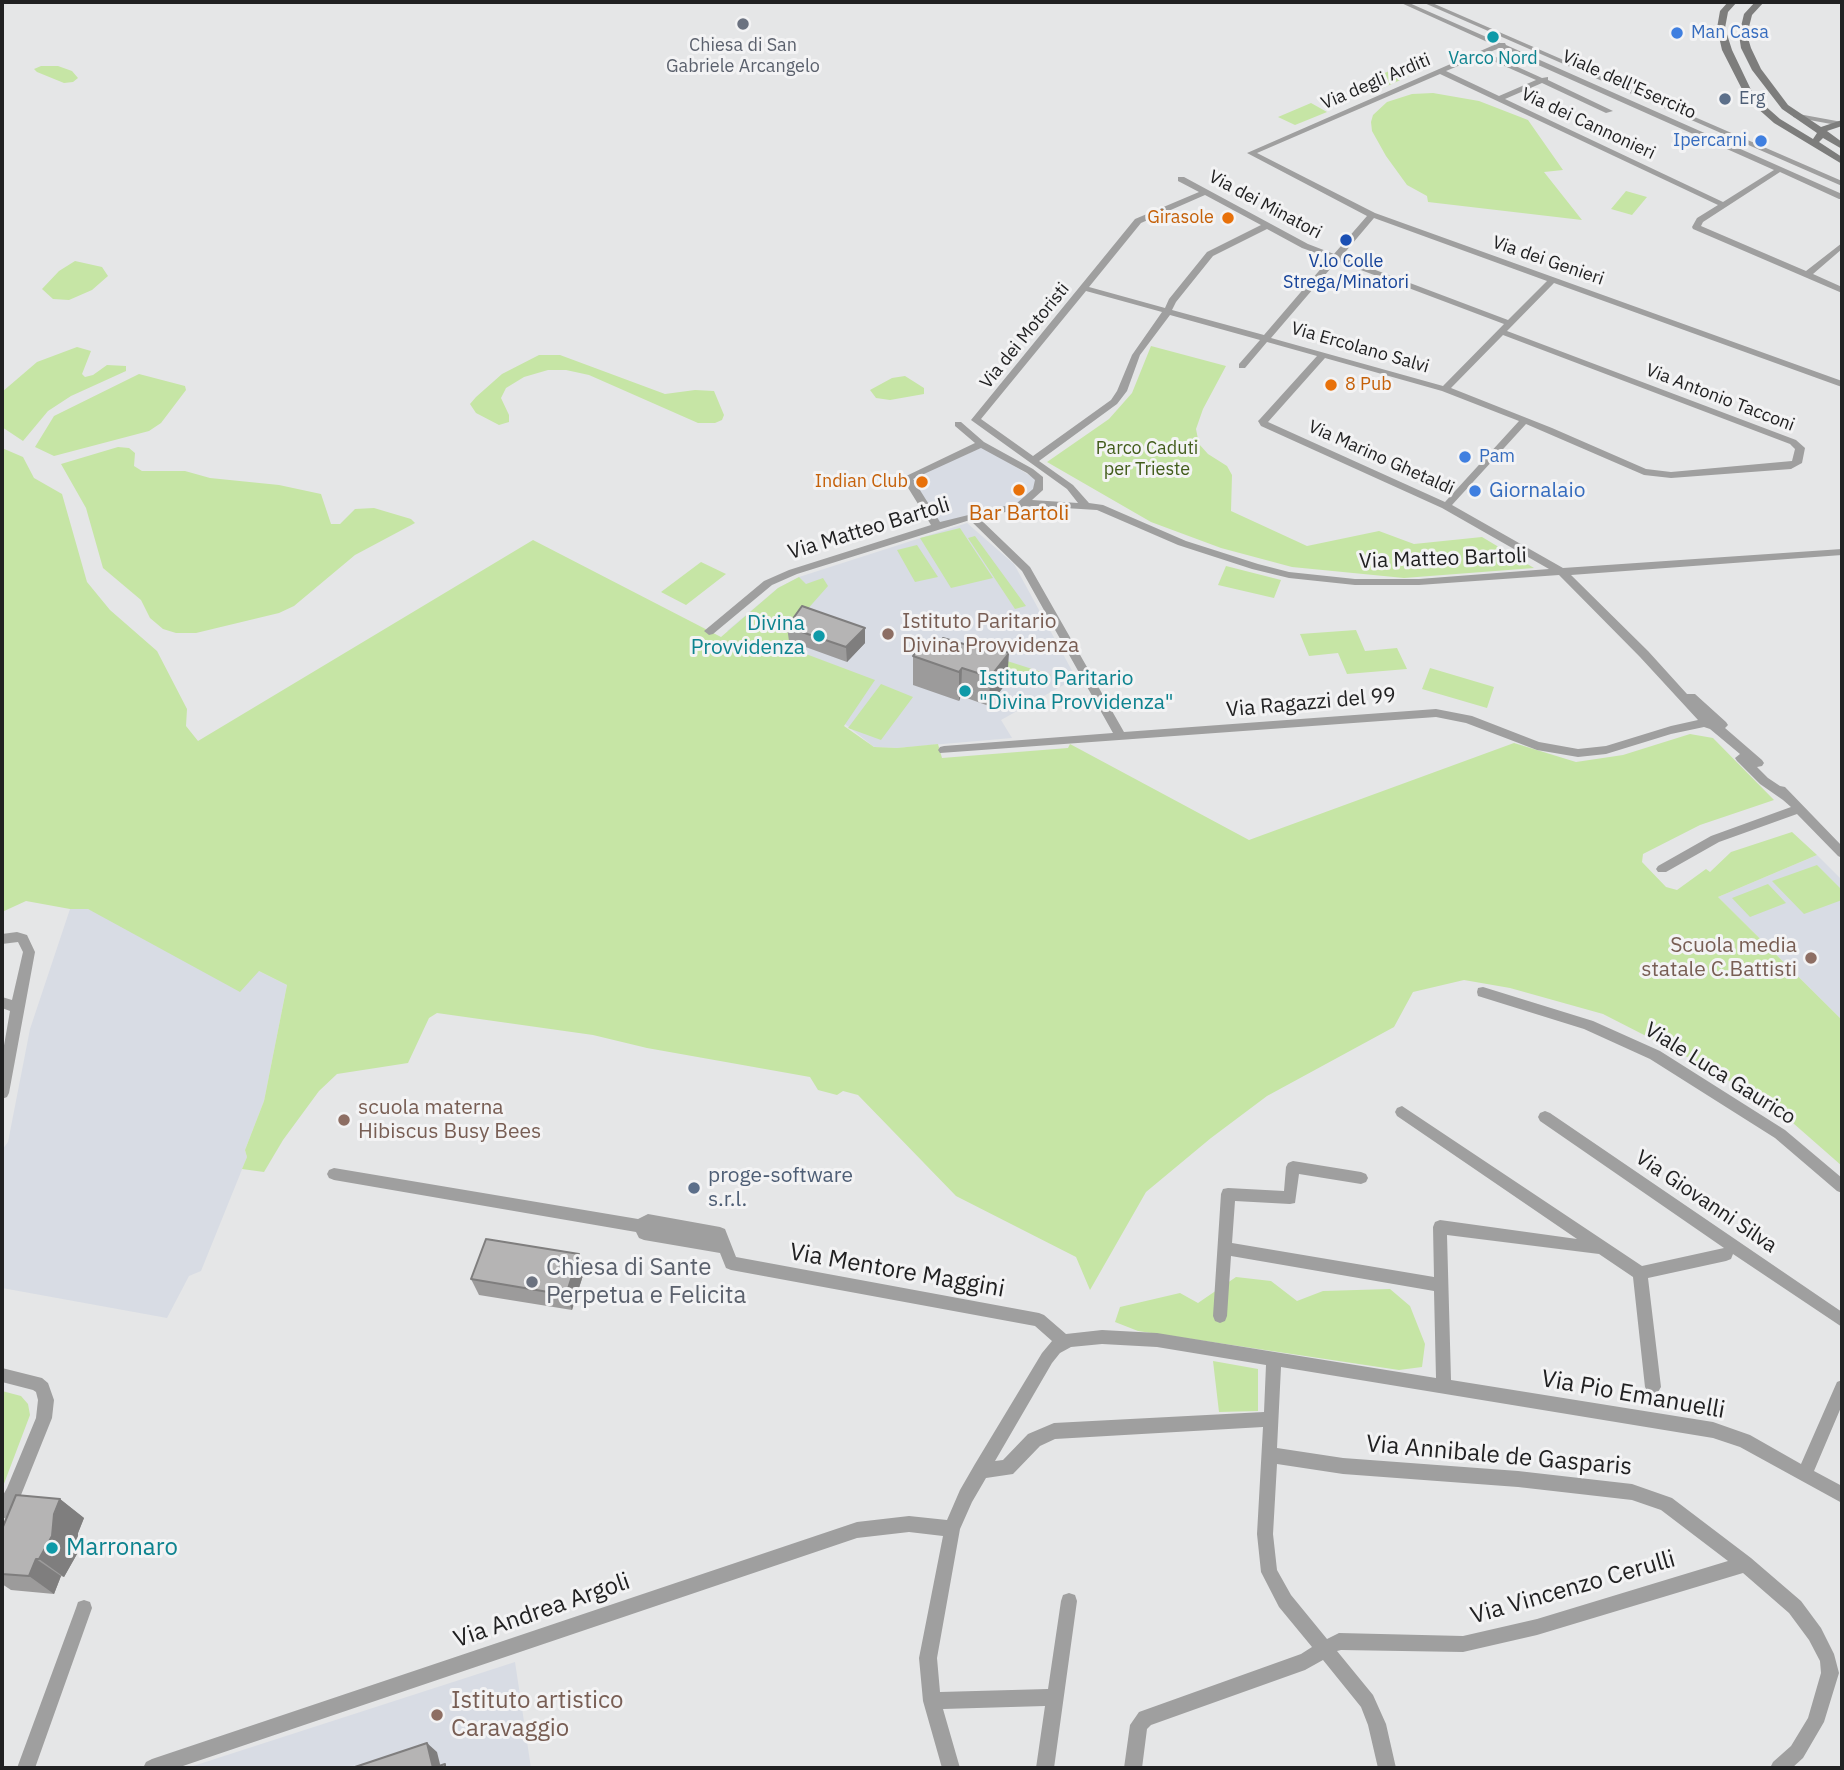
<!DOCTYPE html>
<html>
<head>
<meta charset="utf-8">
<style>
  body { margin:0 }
  #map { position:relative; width:1844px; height:1770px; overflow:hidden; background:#e5e6e7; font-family:"IBM Plex Sans",sans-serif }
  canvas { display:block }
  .frame { position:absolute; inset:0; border:4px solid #212122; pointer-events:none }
</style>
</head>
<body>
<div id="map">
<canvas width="1844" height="1770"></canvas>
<div class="frame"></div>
</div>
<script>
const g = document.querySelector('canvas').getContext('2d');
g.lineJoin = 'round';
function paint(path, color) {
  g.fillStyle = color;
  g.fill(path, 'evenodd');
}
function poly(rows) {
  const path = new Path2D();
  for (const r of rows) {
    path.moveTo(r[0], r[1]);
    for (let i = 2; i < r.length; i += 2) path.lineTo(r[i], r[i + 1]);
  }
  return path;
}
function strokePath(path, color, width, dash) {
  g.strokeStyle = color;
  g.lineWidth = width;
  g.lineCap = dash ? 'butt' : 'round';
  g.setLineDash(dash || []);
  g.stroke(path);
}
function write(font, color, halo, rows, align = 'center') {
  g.font = font + ' "IBM Plex Sans",sans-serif';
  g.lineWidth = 6;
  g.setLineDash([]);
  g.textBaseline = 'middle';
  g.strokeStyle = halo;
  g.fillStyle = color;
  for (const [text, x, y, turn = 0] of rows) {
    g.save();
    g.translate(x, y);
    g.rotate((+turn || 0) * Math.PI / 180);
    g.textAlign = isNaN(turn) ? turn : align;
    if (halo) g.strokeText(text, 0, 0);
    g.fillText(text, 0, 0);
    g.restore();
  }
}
const built = poly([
  [983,447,1037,480,1036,489,1018,504,939,524,910,479],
  [967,523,1014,564,1076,678,1001,720,1012,738,897,748,874,747,727,631,778,588,799,577],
  [1817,855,1842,880,1842,1020,1718,897],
  [70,909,88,909,259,971,287,985,264,1101,245,1150,247,1157,201,1271,189,1276,167,1318,2,1288,2,1150,8,1142,30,1029],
  [515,1662,531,1768,187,1768]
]);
const green = poly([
  [41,66,58,66,72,71,78,78,73,82,64,83,37,72,34,69],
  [1394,69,1409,76,1370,94,1354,86],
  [1433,93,1479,101,1528,120,1563,170,1544,172,1582,220,1428,202,1427,196,1407,185,1386,156,1372,131,1371,122,1373,115,1387,102,1412,94],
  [1311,103,1327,112,1295,125,1278,117],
  [1626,191,1647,197,1632,215,1611,209],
  [75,261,102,267,108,276,92,290,69,300,53,299,42,289,59,271],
  [1151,346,1226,366,1203,409,1196,429,1199,444,1208,454,1227,466,1232,475,1231,511,1307,546,1379,531,1414,544,1482,537,1534,568,1404,578,1292,567,1221,548,1151,522,1047,462,1109,419,1132,393],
  [77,347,91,351,82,374,85,377,93,375,107,365,126,366,126,371,71,396,48,411,23,441,2,427,2,392,37,362],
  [539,355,560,355,665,394,695,390,714,391,724,415,722,420,715,423,698,423,589,375,566,370,548,370,524,377,506,388,501,398,509,415,509,422,499,425,476,413,470,404,476,397,502,374],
  [139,374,185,386,186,390,161,423,149,431,54,456,35,447,54,416],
  [905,376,924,388,924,394,890,400,876,398,870,390,892,378],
  [118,447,129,448,135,453,134,466,142,471,185,471,210,478,279,485,321,494,331,524,340,524,355,509,374,508,411,519,415,523,355,555,294,606,279,613,196,633,176,633,163,629,150,618,141,600,103,568,86,508,61,464],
  [2,448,23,457,34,478,62,494,87,582,110,610,157,651,187,709,186,726,198,741,533,540,721,637,778,588,799,577,806,584,823,578,828,586,790,629,790,648,875,680,844,726,874,747,897,748,938,744,942,758,1068,748,1070,744,1249,840,1514,743,1576,762,1623,755,1690,734,1713,738,1774,800,1700,825,1643,854,1642,862,1666,887,1677,890,1706,869,1710,872,1731,852,1792,832,1817,855,1718,897,1842,1020,1842,1166,1777,1109,1697,1062,1603,1014,1510,988,1464,980,1413,992,1394,1027,1267,1096,1211,1138,1146,1192,1090,1290,1076,1257,956,1196,858,1095,843,1091,837,1095,818,1090,810,1077,647,1048,593,1035,437,1013,429,1018,408,1063,337,1074,319,1091,283,1140,264,1172,242,1169,247,1157,245,1150,264,1101,287,985,259,971,240,992,88,909,70,909,26,901,2,912],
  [960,528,993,578,951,588,920,538],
  [975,536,1026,606,1015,609,968,538],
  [917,545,919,548,938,577,915,582,897,550],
  [701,562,726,574,686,605,661,592],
  [1226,566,1281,580,1274,598,1218,585],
  [1356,630,1365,651,1397,648,1407,669,1347,674,1338,653,1309,656,1300,634],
  [979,652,1051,675,1036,687,970,664],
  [1430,668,1494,687,1487,708,1422,689],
  [881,684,913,697,881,740,848,728],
  [1817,865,1842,890,1842,900,1804,914,1772,881],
  [1768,884,1786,903,1750,917,1732,898],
  [1236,1277,1271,1281,1297,1301,1323,1291,1390,1289,1410,1306,1425,1344,1422,1367,1399,1370,1138,1331,1115,1322,1120,1307,1180,1293,1198,1303],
  [1213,1361,1258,1369,1258,1411,1219,1412],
  [2,1391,21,1396,28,1404,30,1415,2,1489]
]);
const street = poly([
  [1399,2,1407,2,1500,43,1505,43,1506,45,1842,194,1842,199,1839,199,1780,172,1703,222,1701,226,1806,271,1842,243,1842,249,1813,274,1842,287,1842,293,1693,229,1692,227,1697,218,1718,205,1440,74,1257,153,1375,213,1842,381,1842,387,1839,386,1554,283,1507,331,1796,440,1805,448,1802,463,1791,469,1671,478,1644,475,1526,424,1452,505,1563,568,1842,549,1842,555,1571,575,1648,651,1687,694,1695,694,1726,722,1728,725,1725,728,1762,760,1764,763,1762,766,1757,767,1768,778,1780,786,1785,787,1842,846,1842,858,1838,856,1797,814,1719,842,1666,872,1658,872,1656,869,1658,866,1711,836,1791,807,1783,800,1760,784,1737,761,1735,758,1740,754,1710,729,1704,727,1671,734,1606,754,1578,757,1537,750,1466,723,1436,717,940,753,938,750,940,747,944,746,1113,733,1022,571,970,520,797,574,772,585,713,634,709,635,704,631,764,581,789,570,931,525,902,478,975,443,955,426,955,422,961,422,984,442,1033,469,1043,477,1043,490,1032,500,1078,503,1067,489,971,420,1135,219,1199,192,1178,181,1178,177,1184,177,1308,244,1334,254,1367,216,1247,153,1494,45,1399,2],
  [1500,48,1774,170,1723,202,1505,99,1542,83,1606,113,1613,111,1548,80,1548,77,1542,78,1487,53,1500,48],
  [1482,56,1536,80,1499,96,1446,71,1482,56],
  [1205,195,1261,225,1207,252,1169,299,1165,308,1089,287,1141,223,1205,195],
  [1374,218,1547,281,1508,320,1341,257,1374,218],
  [1267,229,1302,248,1330,258,1264,335,1172,310,1176,302,1213,256,1267,229],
  [1337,261,1504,324,1443,386,1271,338,1337,261],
  [1086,291,1162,312,1132,355,1117,391,1111,400,1033,456,981,419,1086,291],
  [1170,315,1260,340,1239,364,1239,368,1245,368,1267,342,1317,356,1260,419,1258,421,1261,426,1442,508,1549,569,1419,579,1355,579,1289,572,1258,564,1186,541,1103,505,1089,503,1073,485,1039,461,1117,404,1127,391,1140,355,1170,315],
  [1503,335,1790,444,1795,449,1792,461,1671,472,1646,469,1552,428,1451,388,1503,335],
  [1325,358,1442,391,1519,421,1445,502,1268,422,1325,358],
  [981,448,1027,473,1035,480,1033,489,1017,503,940,522,913,479,981,448],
  [1032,506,1097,510,1178,545,1252,569,1289,578,1355,585,1419,585,1559,575,1640,657,1698,720,1671,726,1606,746,1578,749,1539,742,1472,716,1436,709,1124,732,1030,567,979,518,1032,506],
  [1422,2,1430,2,1842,181,1842,186,1422,2],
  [1793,113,1842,122,1842,126,1793,117,1793,113],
  [17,932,27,935,35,952,9,1093,7,1097,2,1099,2,1057,10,1011,2,1008,2,997,12,1000,23,952,18,942,2,944,2,934,17,932],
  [1483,987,1593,1021,1660,1051,1785,1130,1842,1178,1842,1193,1837,1191,1775,1138,1650,1059,1584,1029,1478,996,1477,992,1478,988,1483,987],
  [1402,1106,1642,1266,1724,1248,1540,1121,1538,1117,1540,1113,1545,1111,1550,1113,1842,1312,1842,1327,1733,1254,1731,1259,1726,1261,1648,1278,1661,1387,1658,1392,1653,1394,1648,1392,1645,1387,1633,1277,1599,1254,1447,1235,1451,1380,1713,1422,1750,1435,1801,1464,1837,1382,1842,1380,1842,1405,1814,1471,1842,1486,1842,1503,1740,1447,1713,1438,1281,1367,1277,1448,1343,1458,1518,1471,1632,1484,1672,1498,1751,1558,1801,1601,1821,1628,1834,1654,1839,1673,1824,1722,1803,1758,1792,1768,1770,1768,1773,1762,1791,1746,1808,1718,1821,1673,1820,1661,1809,1640,1789,1613,1743,1573,1537,1635,1463,1652,1341,1650,1337,1651,1373,1695,1386,1724,1396,1768,1378,1768,1368,1725,1361,1707,1323,1660,1305,1670,1151,1725,1147,1729,1142,1768,1124,1768,1130,1725,1139,1712,1301,1654,1312,1647,1279,1607,1261,1572,1257,1534,1263,1427,1055,1439,1040,1446,1013,1474,986,1478,972,1502,960,1529,937,1658,940,1692,1048,1689,1061,1601,1063,1595,1069,1593,1075,1595,1077,1601,1054,1768,1036,1768,1045,1706,943,1709,960,1768,942,1768,923,1701,919,1658,943,1536,909,1532,857,1538,177,1768,143,1768,146,1762,152,1759,857,1522,909,1516,947,1520,960,1490,975,1464,1042,1353,1052,1341,1035,1326,731,1270,726,1268,720,1253,644,1240,639,1238,636,1232,334,1180,329,1178,327,1174,329,1170,334,1168,638,1219,648,1214,720,1227,725,1229,736,1257,1039,1313,1044,1315,1066,1334,1102,1330,1157,1333,1436,1378,1434,1291,1231,1256,1227,1316,1225,1321,1220,1323,1215,1321,1213,1316,1221,1194,1223,1189,1228,1188,1284,1191,1286,1167,1288,1163,1293,1161,1361,1172,1366,1174,1368,1178,1366,1182,1361,1184,1299,1174,1295,1203,1290,1204,1235,1201,1232,1243,1434,1277,1433,1227,1435,1222,1440,1220,1577,1239,1397,1116,1395,1112,1397,1108,1402,1106],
  [1102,1344,1157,1347,1266,1365,1264,1412,1054,1423,1028,1434,1003,1460,995,1461,1052,1363,1060,1353,1071,1347,1102,1344],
  [1277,1464,1343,1474,1518,1487,1632,1500,1661,1510,1728,1561,1537,1619,1463,1636,1339,1633,1327,1639,1291,1595,1277,1570,1273,1534,1277,1464],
  [2,1368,42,1378,48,1383,54,1400,52,1418,19,1500,8,1517,2,1519,2,1497,7,1488,36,1418,38,1400,36,1392,33,1390,2,1382,2,1368],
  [84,1600,90,1602,92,1608,35,1768,17,1768,76,1608,78,1602,84,1600]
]);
const secondary = poly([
  [1728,2,1737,2,1728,12,1725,28,1732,50,1754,96,1780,119,1813,139,1817,133,1782,109,1752,70,1741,48,1739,35,1744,14,1755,2,1764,2,1752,15,1747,35,1751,48,1761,69,1788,105,1821,127,1842,120,1842,126,1827,131,1842,142,1842,149,1823,138,1819,142,1842,157,1842,164,1774,123,1747,99,1722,50,1717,28,1720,11,1728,2]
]);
const wall = poly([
  [787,627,865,628,865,643,847,662,789,641],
  [922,644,1007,682,989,706,961,696,959,701,913,685,913,656],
  [579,1254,585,1269,572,1310,479,1295,471,1279],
  [60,1499,84,1518,78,1533,77,1554,64,1577,61,1576,54,1594,11,1590,2,1584,2,1529]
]);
const shadedWall = poly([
  [865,628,865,643,847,662,846,647],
  [1009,653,1007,682,989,706,990,677],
  [962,668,961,696,959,701,959,672],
  [579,1254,585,1269,572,1310,566,1295],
  [60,1499,84,1518,78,1533,77,1554,64,1577,39,1559],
  [36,1559,61,1576,54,1594,29,1576],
  [427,1743,437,1752,441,1768,433,1768]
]);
const building = poly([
  [802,606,865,628,846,647,787,627,802,606],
  [943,638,981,649,987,646,1009,653,990,677,962,668,959,672,913,656,922,644,935,648,943,638],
  [486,1239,579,1254,566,1295,471,1279,486,1239],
  [16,1495,60,1499,54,1514,52,1536,39,1559,36,1559,29,1576,2,1574,2,1529,16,1495],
  [427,1743,433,1768,445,1764,445,1768,352,1768,427,1743]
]);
const markers = [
  [743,24,7,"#6b7280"],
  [1677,33,7,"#3f7fe0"],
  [1493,37,7,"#0f9aa8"],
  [1725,99,7,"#5c6f8a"],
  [1761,141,7,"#3f7fe0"],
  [1228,218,7,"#e8710a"],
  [1346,240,7,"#1a4fb4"],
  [1331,385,7,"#e8710a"],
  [1465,457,7,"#3f7fe0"],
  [922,482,7,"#e8710a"],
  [1019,490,7,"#e8710a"],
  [1475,491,7,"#3f7fe0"],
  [888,634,7,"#8d6e63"],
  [819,636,7,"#0f9aa8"],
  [965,691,7,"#0f9aa8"],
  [1811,958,7,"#8d6e63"],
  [344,1120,7,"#8d6e63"],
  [694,1188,7,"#5c6f8a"],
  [532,1282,7,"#6b7280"],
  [52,1548,7,"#0f9aa8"],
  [437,1715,7,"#8d6e63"]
];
const farShopnames = [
  ["Man Casa",1691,33],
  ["Ipercarni",1747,141,"right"],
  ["Pam",1479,457]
];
const farWorshipnames = [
  ["Chiesa di San",743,46],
  ["Gabriele Arcangelo",743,67]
];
const farCulturenames = [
  ["Varco Nord",1493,59]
];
const farStreetnames = [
  ["Via degli Arditi",1376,82,-23],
  ["Viale dell'Esercito",1629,85,24],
  ["Via dei Cannonieri",1588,124,25],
  ["Via dei Minatori",1265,205,28],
  ["Via dei Genieri",1548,261,19],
  ["Via dei Motoristi",1025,336,-51],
  ["Via Ercolano Salvi",1360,348,16],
  ["Via Antonio Tacconi",1720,398,21],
  ["Via Marino Ghetaldi",1381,458,24]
];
const farServicenames = [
  ["Erg",1739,99]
];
const farFoodnames = [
  ["Girasole",1214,218],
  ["8 Pub",1345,385,"left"],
  ["Indian Club",908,482]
];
const farTransitnames = [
  ["V.lo Colle",1346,262],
  ["Strega/Minatori",1346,283]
];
const farParknames = [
  ["Parco Caduti",1147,449],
  ["per Trieste",1147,470]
];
const shopNames = [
  ["Giornalaio",1489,491]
];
const foodNames = [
  ["Bar Bartoli",1019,514]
];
const streetNames = [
  ["Via Matteo Bartoli",869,529,-17],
  ["Via Matteo Bartoli",1443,559,-2],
  ["Via Ragazzi del 99",1311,703,-5],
  ["Viale Luca Gaurico",1720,1074,32],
  ["Via Giovanni Silva",1706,1202,34]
];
const educationNames = [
  ["Istituto Paritario",902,622],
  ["Divina Provvidenza",902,646],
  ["Scuola media",1797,946,"right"],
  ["statale C.Battisti",1797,970,"right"],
  ["scuola materna",358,1108],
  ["Hibiscus Busy Bees",358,1132]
];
const cultureNames = [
  ["Divina",805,624],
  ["Provvidenza",805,648],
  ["Istituto Paritario",979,679,"left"],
  ["\"Divina Provvidenza\"",979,703,"left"]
];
const serviceNames = [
  ["proge-software",708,1176],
  ["s.r.l.",708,1200]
];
const nearWorshipnames = [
  ["Chiesa di Sante",546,1268],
  ["Perpetua e Felicita",546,1296]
];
const nearStreetnames = [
  ["Via Mentore Maggini",897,1271,10],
  ["Via Pio Emanuelli",1633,1395,10],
  ["Via Annibale de Gasparis",1499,1456,5],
  ["Via Vincenzo Cerulli",1573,1588,-16],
  ["Via Andrea Argoli",542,1611,-19]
];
const nearCulturenames = [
  ["Marronaro",66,1548]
];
const nearEducationnames = [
  ["Istituto artistico",451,1701],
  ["Caravaggio",451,1729]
];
paint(built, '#d8dce4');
paint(green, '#c6e5a5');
paint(street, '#9f9f9f');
paint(secondary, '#7d7d7c');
paint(wall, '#9c9b9b');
paint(shadedWall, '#7f7e7e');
paint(building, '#b5b4b4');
strokePath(building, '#7f7e7e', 2);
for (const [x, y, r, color] of markers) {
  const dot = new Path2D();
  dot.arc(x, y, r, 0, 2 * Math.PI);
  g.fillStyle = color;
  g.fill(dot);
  strokePath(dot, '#f3f3f4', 2.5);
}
write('18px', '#366cbe', '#f3f3f4', farShopnames, 'left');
write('18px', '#5b616d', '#f3f3f4', farWorshipnames);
write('18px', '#0d838f', '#f3f3f4', farCulturenames);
write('18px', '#212122', '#f3f3f4', farStreetnames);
write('18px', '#4e5e75', '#f3f3f4', farServicenames, 'left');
write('18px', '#c56008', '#f3f3f4', farFoodnames, 'right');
write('18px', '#164399', '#f3f3f4', farTransitnames);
write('18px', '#415c1a', '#f3f3f4', farParknames);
write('21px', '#366cbe', '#f3f3f4', shopNames, 'left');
write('21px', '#c56008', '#f3f3f4', foodNames);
write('21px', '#212122', '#f3f3f4', streetNames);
write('21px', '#785e54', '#f3f3f4', educationNames, 'left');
write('21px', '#0d838f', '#f3f3f4', cultureNames, 'right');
write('21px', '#4e5e75', '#f3f3f4', serviceNames, 'left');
write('24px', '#5b616d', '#f3f3f4', nearWorshipnames, 'left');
write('24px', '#212122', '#f3f3f4', nearStreetnames);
write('24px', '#0d838f', '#f3f3f4', nearCulturenames, 'left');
write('24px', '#785e54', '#f3f3f4', nearEducationnames, 'left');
</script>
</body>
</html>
